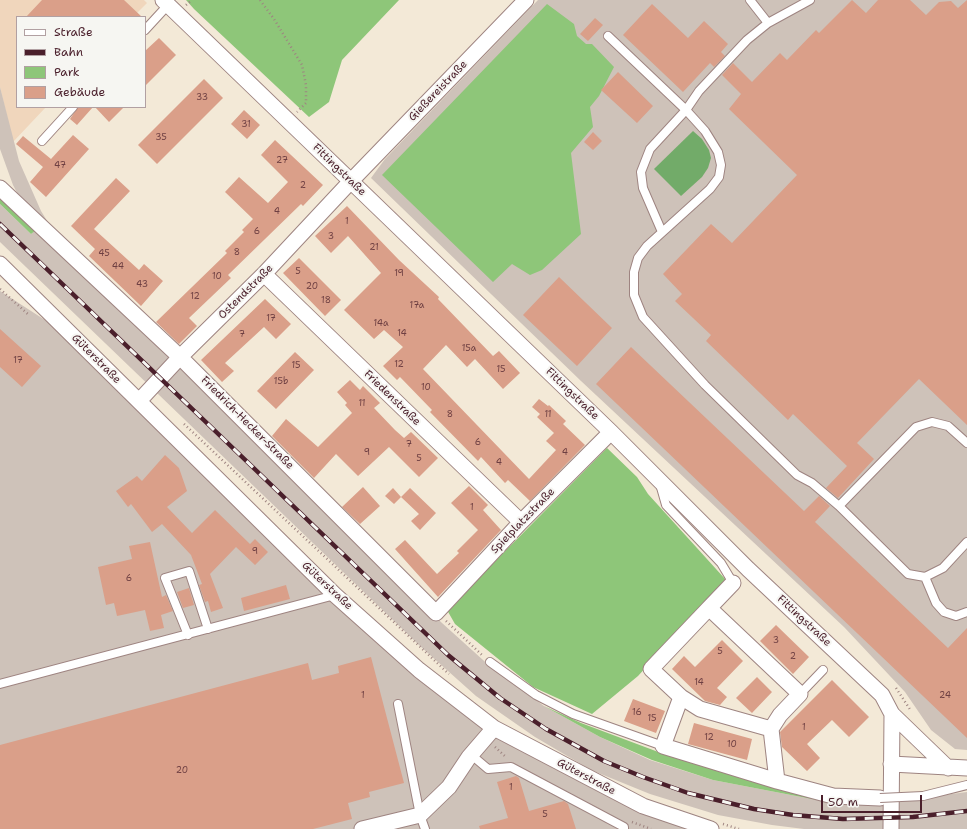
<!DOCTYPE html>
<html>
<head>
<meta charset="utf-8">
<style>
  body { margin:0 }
  #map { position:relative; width:967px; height:829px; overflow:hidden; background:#f3e9d7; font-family:"Shantell Sans",sans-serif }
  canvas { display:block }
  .legend { position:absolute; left:16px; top:16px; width:130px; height:92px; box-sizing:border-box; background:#f6f6f2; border:1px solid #b1a0a2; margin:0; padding:5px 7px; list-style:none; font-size:12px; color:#4a1f2b }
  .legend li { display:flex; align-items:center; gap:8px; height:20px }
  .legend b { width:20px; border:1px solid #b1a0a2 }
  .scale { position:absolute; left:821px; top:795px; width:101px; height:18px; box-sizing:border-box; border:2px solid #4a1f2b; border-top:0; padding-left:5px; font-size:12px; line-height:14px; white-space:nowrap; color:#4a1f2b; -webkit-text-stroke:3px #f6f6f2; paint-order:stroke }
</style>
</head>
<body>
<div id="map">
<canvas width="967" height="829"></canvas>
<ul class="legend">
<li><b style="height:5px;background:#fff"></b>Straße</li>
<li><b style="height:5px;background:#4a1f2b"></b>Bahn</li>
<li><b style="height:11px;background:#8ec679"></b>Park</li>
<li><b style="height:11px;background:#da9f89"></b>Gebäude</li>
</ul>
<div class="scale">50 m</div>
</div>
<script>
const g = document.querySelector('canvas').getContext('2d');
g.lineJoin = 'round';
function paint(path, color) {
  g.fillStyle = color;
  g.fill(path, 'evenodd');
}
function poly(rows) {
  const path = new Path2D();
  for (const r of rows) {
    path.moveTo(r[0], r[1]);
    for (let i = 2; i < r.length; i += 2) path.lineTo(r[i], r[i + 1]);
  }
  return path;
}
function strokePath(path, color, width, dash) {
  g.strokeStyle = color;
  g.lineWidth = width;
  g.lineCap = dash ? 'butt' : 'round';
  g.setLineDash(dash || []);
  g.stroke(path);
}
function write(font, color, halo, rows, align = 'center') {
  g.font = font + ' "Shantell Sans",sans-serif';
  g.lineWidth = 4;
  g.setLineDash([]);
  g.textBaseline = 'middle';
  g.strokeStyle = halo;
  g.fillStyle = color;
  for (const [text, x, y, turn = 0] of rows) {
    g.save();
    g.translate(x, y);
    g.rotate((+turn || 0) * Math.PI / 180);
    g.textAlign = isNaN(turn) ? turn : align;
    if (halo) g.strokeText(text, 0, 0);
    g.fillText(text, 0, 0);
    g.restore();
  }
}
const built = poly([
  [0,0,144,0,147,3,133,17,17,17,17,107,46,107,13,142,0,87]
]);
const industrial = poly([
  [538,0,967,0,967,750,955,749,931,730,905,692,844,627,581,381,371,178,385,159],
  [0,87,19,161,41,211,67,253,91,282,442,623,493,669,544,706,600,737,650,760,713,780,817,800,866,802,920,798,967,792,967,829,804,829,772,825,718,815,650,794,591,770,535,737,476,696,420,646,0,242,0,204,31,234,36,229,13,185,0,149],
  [0,291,76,340,419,670,544,754,711,829,0,829]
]);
const green = poly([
  [186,0,399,0,342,60,329,102,309,117,194,9],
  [547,4,574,24,577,36,586,44,592,44,614,67,599,96,590,107,593,127,571,153,581,234,542,270,530,275,512,264,493,282,382,175],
  [0,195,36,230,31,234,0,204],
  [607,448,637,477,648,494,726,580,638,676,592,714,533,687,455,624,447,610],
  [544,706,581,723,661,753,817,800,713,780,652,760,600,737]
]);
const forest = poly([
  [693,131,702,139,709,150,711,158,708,168,702,177,681,196,654,169]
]);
const building = poly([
  [42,0,124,0,142,17,26,17],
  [852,0,866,13,878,0,910,0,926,15,939,2,951,1,958,8,967,0,967,425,919,379,857,443,874,459,838,498,826,488,847,466,793,414,788,420,706,341,711,335,675,301,682,294,663,274,711,224,732,243,797,175,729,109,741,94,722,75,733,63,752,82,780,53,787,60,816,30,819,33],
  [652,4,688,38,704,21,728,44,721,52,725,56,714,67,710,63,683,92,623,35],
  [595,18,603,25,588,41,580,34],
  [159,38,176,55,145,86,145,51],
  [618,72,653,106,637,123,601,90],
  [204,79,223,98,157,164,138,145],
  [78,107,93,107,77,125,70,119],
  [95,107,124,107,109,122],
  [244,110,260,125,247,139,231,124],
  [593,132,602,141,593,150,584,142],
  [73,135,89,149,46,197,30,182,43,167,16,144,23,136,51,159],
  [275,140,323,185,303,206,301,204,228,275,231,278,189,318,197,326,179,344,156,322,227,253,225,251,244,232,242,230,253,219,225,192,239,177,268,203,288,182,261,155],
  [116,178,130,191,94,229,139,270,144,264,163,281,141,306,89,256,95,249,71,226],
  [347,206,399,260,439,297,438,299,493,356,499,351,520,373,503,389,475,359,467,367,446,345,423,369,529,479,556,450,546,441,554,433,537,417,540,414,532,407,539,399,548,406,549,405,566,421,563,424,585,445,530,501,508,480,505,483,481,457,478,461,430,412,432,410,400,377,397,380,383,366,403,347,384,330,374,339,344,310,381,273,348,236,331,253,315,236],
  [299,258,341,300,325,316,283,273],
  [559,277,612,328,577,366,523,315],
  [265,299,291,324,276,339,264,327,225,363,234,371,222,382,201,360],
  [0,329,41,366,22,387,0,367],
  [631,347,804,511,819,496,830,506,815,522,948,648,967,628,967,738,596,384],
  [295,352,314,370,276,409,257,391],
  [350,380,360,390,363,386,380,403,374,408,395,430,404,438,411,432,438,458,419,477,389,447,358,476,336,454,314,478,272,436,286,419,318,447,352,413,345,405,347,403,337,392],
  [165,455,179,468,187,491,167,507,192,533,215,510,250,544,255,539,268,552,255,565,236,547,210,574,223,608,211,612,208,601,205,602,199,585,202,584,191,555,162,524,152,532,131,504,128,507,116,491,137,476,142,481],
  [469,486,488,505,483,510,501,530,438,597,395,549,405,540,437,574,459,553,457,551,478,530,451,503],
  [363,487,380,506,360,524,342,507],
  [393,488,401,497,394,504,385,496],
  [410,488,436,513,420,530,411,521,419,514,401,497],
  [150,542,162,597,166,595,173,611,161,615,164,628,150,631,145,610,117,616,114,603,106,605,98,567,132,559,129,546],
  [286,585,290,599,244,611,241,598],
  [189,588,194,605,183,608,177,592],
  [776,625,809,657,793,674,760,641],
  [722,640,743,661,717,688,727,697,720,705,705,701,672,669,684,656,695,667],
  [371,657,404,783,369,792,370,797,348,803,352,819,313,829,0,829,0,745,308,663,312,680,339,673,338,666],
  [757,677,772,692,752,713,736,698],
  [832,680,869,717,849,737,832,720,807,744,820,758,807,771,782,747,780,732],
  [633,699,665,711,656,733,624,721],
  [694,723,752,739,747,760,688,744],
  [516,776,519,778,529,811,564,801,568,804,576,829,480,829,479,826,508,818,497,782]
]);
const path = poly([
  [260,0,274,19,302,65,306,85,306,103,297,112],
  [186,5,192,0],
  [0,289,29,315],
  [184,424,449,674],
  [446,621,483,656],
  [896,688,911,711],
  [495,747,506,757],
  [632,822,651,829],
  [723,824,739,829]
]);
const service = poly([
  [750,0,768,23,810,0],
  [768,23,747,40,699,91,686,110,705,131,718,152,721,165,719,177,710,189,647,246,638,258,634,272,634,295,643,317,705,385,797,475,812,483,839,506,908,574,925,577,943,568,967,542],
  [145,30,168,5],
  [608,36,686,110,650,149,641,172,643,188,662,232],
  [42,141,73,107],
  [660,484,666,505,721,563,733,583],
  [839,506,916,427,932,422,948,426,967,443],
  [925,577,936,603,944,612,956,616,967,612],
  [188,635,165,578,189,571,208,629],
  [490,662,536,695,573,714,663,746],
  [0,684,335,595],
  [800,694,823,670],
  [398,704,420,815,425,829],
  [469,757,475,758,488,769,511,767,624,827,624,829],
  [923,796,967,785]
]);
const minor = poly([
  [163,0,611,432,748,569,882,695,892,714,891,829],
  [0,188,180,357,436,613,521,522,611,432],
  [0,264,335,595,419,670,494,728,643,806,711,829],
  [264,274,521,522],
  [139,401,180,357,264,274,351,181,526,0],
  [733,583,709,608,800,694,780,715,771,729,777,781,833,796,880,798],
  [681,697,651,669,709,608],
  [892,714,948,768],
  [771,729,700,709,681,697,663,746,777,781],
  [891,764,967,768],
  [362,829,420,815,449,787,469,757,494,728]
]);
const rail = poly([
  [0,224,448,655,500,698,546,729,604,761,643,777,688,793,754,809,793,815,843,819,913,817,967,811]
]);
const serviceBridge = poly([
  [880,798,923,796]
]);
const numberNames = [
  ["33",202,98],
  ["31",246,125],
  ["35",161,138],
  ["27",282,161],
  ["47",60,166],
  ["2",303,186],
  ["4",277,212],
  ["1",347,222],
  ["6",257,232],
  ["3",331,237],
  ["21",374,248],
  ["8",237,253],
  ["45",104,254],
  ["44",118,267],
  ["5",298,272],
  ["19",399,274],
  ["10",217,277],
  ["43",142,285],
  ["20",312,287],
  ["12",195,297],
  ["18",326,301],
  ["17a",417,306],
  ["17",271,319],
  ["14a",381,324],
  ["14",402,334],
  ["7",242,335],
  ["15a",469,349],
  ["17",18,361],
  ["12",399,365],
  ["15",296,366],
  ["15",501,370],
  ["15b",281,382],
  ["10",426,388],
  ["11",362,404],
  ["8",450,415],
  ["11",548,415],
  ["6",478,443],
  ["7",409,445],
  ["9",367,453],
  ["4",565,453],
  ["5",419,459],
  ["4",499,463],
  ["1",472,508],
  ["9",255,552],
  ["6",129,579],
  ["3",776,641],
  ["5",720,652],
  ["2",793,657],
  ["14",699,683],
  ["1",363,696],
  ["24",945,696],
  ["16",637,713],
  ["15",652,719],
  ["1",804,728],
  ["12",709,738],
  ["10",732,745],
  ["20",182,771],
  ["1",511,788],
  ["5",545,815]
];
const streetNames = [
  ["Gießereistraße",438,91,-46],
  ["Fittingstraße",339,170,44],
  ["Ostendstraße",246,292,-45],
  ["Güterstraße",96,359,45],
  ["Fittingstraße",572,394,44],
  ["Friedenstraße",392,398,44],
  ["Friedrich-Hecker-Straße",247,423,45],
  ["Spielplatzstraße",523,521,-46],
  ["Güterstraße",327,586,43],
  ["Fittingstraße",804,621,43],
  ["Güterstraße",586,777,28]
];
paint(built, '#f0d6bc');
paint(industrial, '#cec2b9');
paint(green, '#8ec679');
paint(forest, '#72ab69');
paint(building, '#da9f89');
strokePath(service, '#9e8481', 10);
strokePath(minor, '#9e8481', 17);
strokePath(path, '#9e8481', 2.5, [1, 3]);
strokePath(service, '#fff', 8);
strokePath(minor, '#fff', 15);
strokePath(rail, '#4a1f2b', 4.5);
strokePath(rail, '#f6f6f2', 3, [9]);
strokePath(serviceBridge, '#9e8481', 10, []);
strokePath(serviceBridge, '#fff', 8);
write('9px', '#6e3f42', null, numberNames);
write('11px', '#4a1f2b', '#f6f6f2', streetNames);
</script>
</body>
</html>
